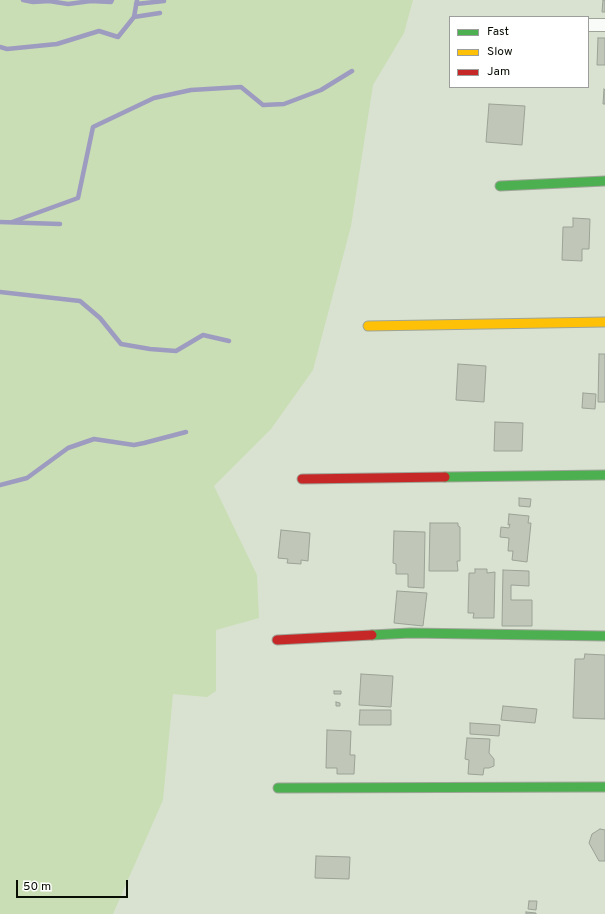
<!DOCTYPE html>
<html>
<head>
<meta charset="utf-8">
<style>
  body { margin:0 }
  #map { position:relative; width:605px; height:914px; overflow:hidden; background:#d9e2d1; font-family:Overpass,sans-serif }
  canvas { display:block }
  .legend { position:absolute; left:449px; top:16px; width:140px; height:72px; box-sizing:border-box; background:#fff; border:1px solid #9c9e9b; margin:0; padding:5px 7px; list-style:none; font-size:12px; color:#080d04 }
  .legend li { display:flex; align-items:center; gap:8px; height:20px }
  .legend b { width:20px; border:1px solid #9c9e9b }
  .scale { position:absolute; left:16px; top:880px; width:112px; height:18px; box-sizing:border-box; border:2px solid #080d04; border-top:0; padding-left:5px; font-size:12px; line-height:14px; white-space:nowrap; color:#080d04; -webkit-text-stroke:3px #fff; paint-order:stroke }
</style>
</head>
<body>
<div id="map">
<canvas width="605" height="914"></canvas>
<ul class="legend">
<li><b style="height:5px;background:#4caf50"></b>Fast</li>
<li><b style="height:5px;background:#ffc107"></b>Slow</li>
<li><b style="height:5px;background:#c62828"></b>Jam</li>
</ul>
<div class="scale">50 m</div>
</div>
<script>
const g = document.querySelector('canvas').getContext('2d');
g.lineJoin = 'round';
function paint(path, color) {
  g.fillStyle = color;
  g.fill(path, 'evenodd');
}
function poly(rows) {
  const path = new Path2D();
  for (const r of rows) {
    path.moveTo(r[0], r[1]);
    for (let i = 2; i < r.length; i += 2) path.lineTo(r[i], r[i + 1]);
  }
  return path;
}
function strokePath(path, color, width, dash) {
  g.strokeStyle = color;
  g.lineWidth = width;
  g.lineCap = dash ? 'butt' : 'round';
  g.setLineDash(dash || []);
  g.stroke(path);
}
const green = poly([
  [0,0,413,0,404,33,373,85,351,226,313,370,271,429,214,486,257,575,259,618,216,630,216,691,207,697,173,694,163,800,113,914,0,914]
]);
const stream = poly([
  [23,0,33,2,49,1,68,4,91,1,111,2,112,0],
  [136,4,164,1],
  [134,17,137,0],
  [0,47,7,49,57,44,99,31,118,37,134,17,160,13],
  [0,222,60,224],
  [12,222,78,198,93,127,154,98,191,90,241,87,263,105,284,104,321,90,352,71],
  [0,292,80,301,100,318,121,344,150,349,176,351,203,335,229,341],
  [0,485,27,478,68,448,94,439,134,445,144,443,186,432]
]);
const building = poly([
  [603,0,605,0,605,12,602,12,603,0],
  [598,38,605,38,605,65,597,65,598,38],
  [604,89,605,90,605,104,603,104,604,89],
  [489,104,525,106,522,145,486,142,489,104],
  [573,218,590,219,589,249,582,249,582,261,562,260,563,227,573,227,573,218],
  [599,354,605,354,605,402,598,402,599,354],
  [458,364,486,366,484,402,456,400,458,364],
  [583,393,596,394,595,409,582,408,583,393],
  [495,422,523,423,522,451,494,451,495,422],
  [519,498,531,499,530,507,519,506,519,498],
  [509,514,529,516,528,523,531,523,527,562,512,560,513,551,508,551,509,538,500,537,501,527,509,528,510,524,508,525,509,514],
  [430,523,458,523,458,526,460,527,460,561,457,561,458,571,429,571,430,523],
  [281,530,310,533,308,561,301,560,301,564,287,563,288,559,278,558,281,530],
  [394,531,425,532,424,588,408,587,408,574,396,574,396,564,393,563,394,531],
  [475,569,487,569,487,573,495,572,494,618,473,618,474,613,468,613,469,573,475,573,475,569],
  [503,570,529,571,529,586,511,585,511,600,532,600,532,626,502,626,503,570],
  [397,591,427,593,423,626,394,623,397,591],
  [585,654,605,655,605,719,573,718,575,659,584,659,585,654],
  [361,674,393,676,391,707,359,705,361,674],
  [334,691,341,691,341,694,334,694,334,691],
  [336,702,340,703,340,706,336,706,336,702],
  [503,706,537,709,535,723,501,720,503,706],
  [360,710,391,710,391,725,359,725,360,710],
  [470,723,500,725,499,736,470,734,470,723],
  [327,730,351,731,350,755,355,755,354,774,337,774,337,768,326,768,327,730],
  [467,738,490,739,489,753,494,759,494,766,489,768,484,768,483,775,468,774,469,760,465,759,467,738],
  [600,829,605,830,605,861,599,861,589,843,592,834,600,829],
  [316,856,350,857,349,879,315,878,316,856],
  [529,901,537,901,536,910,528,909,529,901],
  [526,912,536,913,536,914,526,914,526,912]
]);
const street = poly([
  [588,25,605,25]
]);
const fast = poly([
  [500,186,605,181],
  [445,477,605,475],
  [372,635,410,633,605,636],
  [278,788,605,787]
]);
const slow = poly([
  [368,326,605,322]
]);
const jam = poly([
  [302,479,445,477],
  [277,640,372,635]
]);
paint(green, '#c9deb4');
strokePath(stream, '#9d9bc0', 4.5);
paint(building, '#c0c7b9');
strokePath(building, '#9ba296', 1);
strokePath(street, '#9ea497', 14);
strokePath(fast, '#9ea497', 11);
strokePath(slow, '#9ea497', 11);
strokePath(jam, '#9ea497', 11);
strokePath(street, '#f9fbf8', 12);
strokePath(fast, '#4caf50', 9);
strokePath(slow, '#ffc107', 9);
strokePath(jam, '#c62828', 9);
</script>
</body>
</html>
